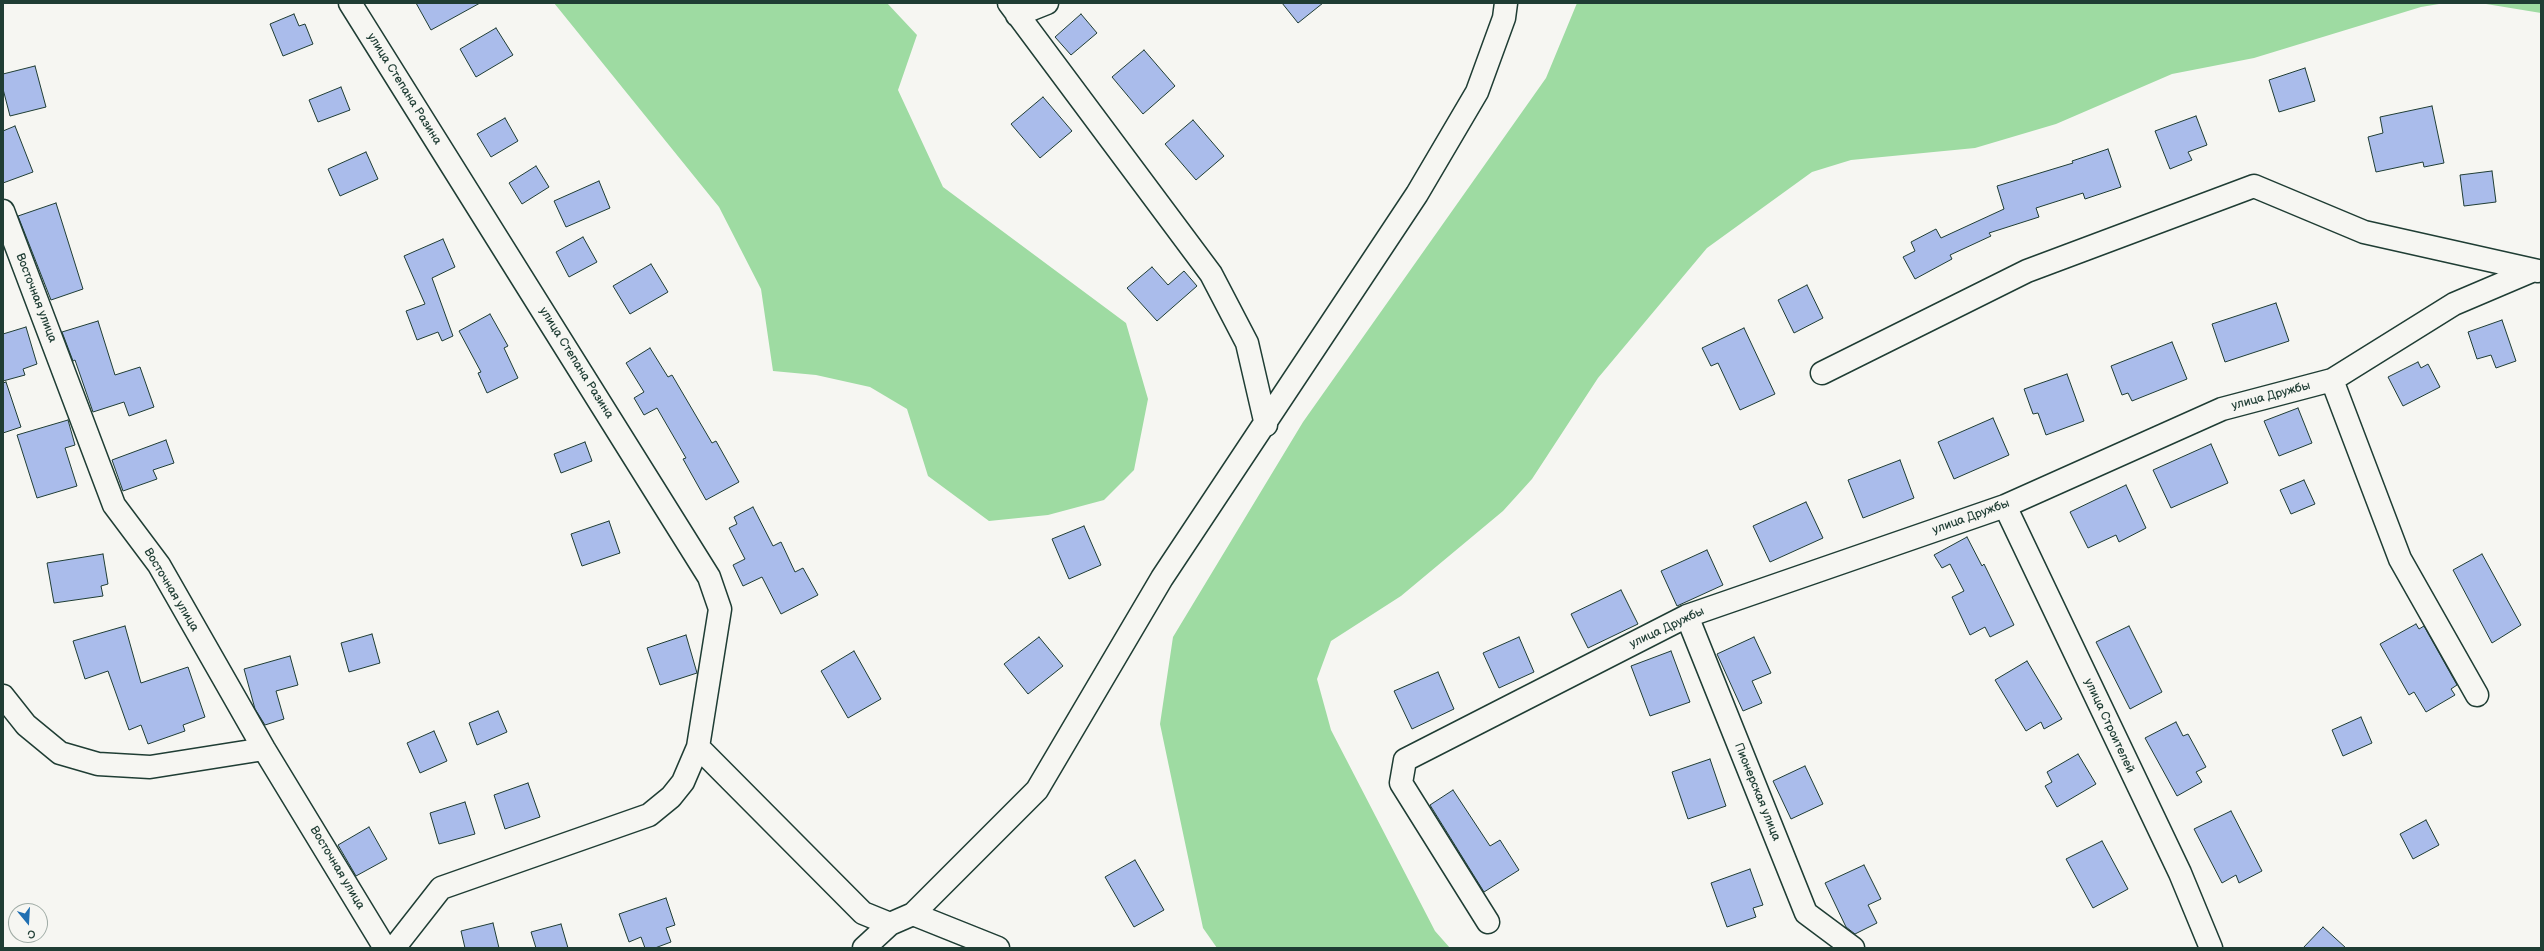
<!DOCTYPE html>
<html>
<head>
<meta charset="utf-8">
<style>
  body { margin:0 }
  #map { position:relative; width:2544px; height:951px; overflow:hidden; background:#f6f6f2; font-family:"Balsamiq Sans",sans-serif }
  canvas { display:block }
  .frame { position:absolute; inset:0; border:4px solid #1f3d34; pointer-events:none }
  .north { position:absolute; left:8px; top:903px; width:40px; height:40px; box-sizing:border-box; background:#f6f6f2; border:1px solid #a0aca6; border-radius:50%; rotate:162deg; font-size:11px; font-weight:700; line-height:16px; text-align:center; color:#1f3d34 }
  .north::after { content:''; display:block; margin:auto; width:14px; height:18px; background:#1f6fb2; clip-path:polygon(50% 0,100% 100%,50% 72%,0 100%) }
</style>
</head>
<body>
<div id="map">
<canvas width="2544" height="951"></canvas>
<div class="frame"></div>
<div class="north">С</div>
</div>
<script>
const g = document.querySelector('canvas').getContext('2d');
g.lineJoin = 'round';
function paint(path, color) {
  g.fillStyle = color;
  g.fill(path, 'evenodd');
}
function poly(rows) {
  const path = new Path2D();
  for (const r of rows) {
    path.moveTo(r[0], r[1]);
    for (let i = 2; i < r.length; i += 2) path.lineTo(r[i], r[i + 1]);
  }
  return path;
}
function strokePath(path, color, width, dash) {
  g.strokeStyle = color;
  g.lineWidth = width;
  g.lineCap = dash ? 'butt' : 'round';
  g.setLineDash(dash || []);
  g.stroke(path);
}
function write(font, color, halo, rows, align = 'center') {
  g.font = font + ' "Balsamiq Sans",sans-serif';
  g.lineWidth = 4;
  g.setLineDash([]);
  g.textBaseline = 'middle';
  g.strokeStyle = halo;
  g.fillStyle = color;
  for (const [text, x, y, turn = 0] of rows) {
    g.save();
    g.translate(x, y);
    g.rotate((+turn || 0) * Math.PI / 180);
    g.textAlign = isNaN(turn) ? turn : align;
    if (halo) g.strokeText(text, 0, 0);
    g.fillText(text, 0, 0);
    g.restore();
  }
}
const green = poly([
  [554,3,887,3,917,35,898,90,943,187,1126,323,1148,399,1134,470,1104,500,1048,515,989,521,928,476,907,409,870,387,816,375,773,371,761,289,719,207],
  [1577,3,2445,3,2421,7,2254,58,2172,74,2056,124,1975,148,1851,160,1812,172,1707,248,1598,378,1532,479,1503,511,1401,596,1331,641,1317,679,1331,730,1435,931,1450,948,1217,948,1203,928,1160,724,1173,637,1303,422,1546,78],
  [2480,3,2541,3,2541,13]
]);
const building = poly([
  [416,3,480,3,431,30,416,3],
  [1282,3,1323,3,1298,23,1282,3],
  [294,14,299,26,305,24,313,44,283,56,270,24,294,14],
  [1081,14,1097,33,1071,55,1055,37,1081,14],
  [496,28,513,55,476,77,460,49,496,28],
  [1144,50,1175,86,1143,114,1112,77,1144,50],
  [35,66,46,107,10,116,3,89,3,74,35,66],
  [2305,68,2315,101,2279,112,2269,80,2305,68],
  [341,87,350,110,318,122,309,100,341,87],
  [1043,97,1072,131,1040,158,1011,124,1043,97],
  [2432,106,2444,163,2424,167,2423,162,2376,172,2368,137,2383,133,2380,117,2432,106],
  [2196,116,2207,145,2188,152,2192,160,2170,169,2155,131,2196,116],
  [505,118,518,141,491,157,477,134,505,118],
  [1193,120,1224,156,1196,180,1165,144,1193,120],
  [15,126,33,172,3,183,3,131,15,126],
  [2108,149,2121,187,2085,199,2083,193,2036,208,2039,217,1989,233,1991,236,1950,255,1952,259,1915,279,1903,257,1915,251,1911,242,1936,229,1941,238,2004,209,1997,186,2073,163,2072,161,2108,149],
  [366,152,378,179,340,196,328,169,366,152],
  [536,166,549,187,522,204,509,183,536,166],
  [2492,171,2496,202,2464,206,2460,175,2492,171],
  [599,181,610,208,566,227,554,201,599,181],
  [56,203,83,289,51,300,18,216,56,203],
  [583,237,597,262,569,277,556,252,583,237],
  [443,239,455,267,432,278,453,336,442,341,438,332,417,340,406,311,425,304,404,256,443,239],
  [651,264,668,292,630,314,613,286,651,264],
  [1152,267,1168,285,1184,271,1197,286,1157,321,1127,288,1152,267],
  [1807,285,1823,318,1794,333,1778,300,1807,285],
  [2276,303,2289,341,2225,362,2212,324,2276,303],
  [490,314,508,346,504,348,518,378,487,393,478,373,481,372,459,331,490,314],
  [2502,320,2516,361,2496,368,2491,355,2477,359,2468,332,2502,320],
  [98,321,115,375,140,367,154,407,129,416,124,402,93,412,75,360,73,361,62,332,98,321],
  [26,327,37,364,23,369,25,375,3,381,3,334,26,327],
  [1744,328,1775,394,1740,410,1718,363,1711,366,1702,348,1744,328],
  [2172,342,2187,379,2132,401,2128,393,2122,395,2111,366,2172,342],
  [650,348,668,377,672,375,712,443,716,441,739,482,706,500,683,459,686,458,657,408,644,415,634,398,644,392,626,363,650,348],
  [2418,362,2421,368,2428,364,2440,387,2403,406,2388,377,2418,362],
  [2067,374,2084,421,2046,435,2038,413,2033,414,2024,389,2067,374],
  [6,382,21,427,3,433,3,383,6,382],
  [2298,408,2312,443,2279,456,2264,421,2298,408],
  [1993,418,2009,455,1954,479,1938,442,1993,418],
  [68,420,75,445,65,448,77,486,37,498,17,435,68,420],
  [166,440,174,463,153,470,157,479,123,491,112,460,166,440],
  [585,442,592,461,561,473,554,454,585,442],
  [2211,444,2228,483,2171,508,2153,470,2211,444],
  [1900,460,1914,498,1863,518,1848,480,1900,460],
  [2304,480,2315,504,2291,514,2280,490,2304,480],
  [2126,485,2146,528,2119,542,2116,535,2088,548,2070,512,2126,485],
  [1806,502,1823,538,1770,562,1753,526,1806,502],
  [753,507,773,546,781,542,795,572,803,568,818,595,781,614,762,577,743,586,733,565,745,559,729,528,737,524,734,517,753,507],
  [609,521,620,553,582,566,571,534,609,521],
  [1084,526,1101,565,1069,579,1052,539,1084,526],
  [1967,537,1982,566,1984,564,2014,625,1990,637,1985,627,1970,635,1952,597,1964,591,1950,564,1942,568,1934,555,1967,537],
  [1707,550,1723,585,1677,606,1661,571,1707,550],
  [103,554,108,584,101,586,103,596,54,603,47,563,103,554],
  [2482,554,2521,625,2492,643,2453,570,2482,554],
  [1621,590,1638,624,1588,648,1571,614,1621,590],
  [2416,624,2419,629,2424,626,2457,685,2451,689,2455,695,2426,712,2414,692,2409,695,2380,644,2416,624],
  [125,626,141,683,188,667,205,717,183,725,185,731,148,744,141,725,129,730,108,671,85,679,73,641,125,626],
  [2129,626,2162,692,2130,709,2096,642,2129,626],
  [372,634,380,663,349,672,341,643,372,634],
  [686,635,697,673,660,685,647,648,686,635],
  [1039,637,1063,666,1028,694,1004,664,1039,637],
  [1519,637,1534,672,1499,688,1483,653,1519,637],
  [1754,637,1771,673,1752,681,1762,703,1743,711,1717,654,1754,637],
  [854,651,881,699,848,718,821,671,854,651],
  [1671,651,1690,702,1650,716,1631,666,1671,651],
  [290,656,298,685,276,691,284,719,265,725,255,709,244,669,290,656],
  [2027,661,2062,719,2044,729,2041,722,2026,731,1995,680,2027,661],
  [1438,672,1454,709,1412,729,1394,691,1438,672],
  [498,711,507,732,477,745,469,723,498,711],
  [2361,717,2372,743,2343,756,2332,730,2361,717],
  [2176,722,2183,736,2188,734,2206,767,2196,772,2202,782,2177,796,2145,738,2176,722],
  [434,731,447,761,420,773,407,743,434,731],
  [2078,754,2096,784,2057,807,2045,786,2052,782,2047,772,2078,754],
  [1710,759,1726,806,1688,819,1672,772,1710,759],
  [1805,766,1823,804,1791,819,1773,781,1805,766],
  [528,783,540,817,505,829,494,795,528,783],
  [1453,790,1490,846,1500,840,1519,870,1484,892,1430,805,1453,790],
  [465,802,475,834,439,844,430,813,465,802],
  [2231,811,2262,871,2239,883,2236,875,2222,883,2194,829,2231,811],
  [2426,820,2439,845,2413,859,2400,834,2426,820],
  [369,827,387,859,356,876,338,845,369,827],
  [2102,841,2128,889,2093,908,2066,859,2102,841],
  [1135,860,1164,910,1134,927,1105,877,1135,860],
  [1864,865,1881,899,1868,905,1877,923,1855,934,1846,927,1825,883,1864,865],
  [1750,869,1763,905,1753,908,1756,917,1727,927,1711,883,1750,869],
  [666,898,675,925,666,928,671,942,655,948,645,948,641,937,629,942,619,914,666,898],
  [493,923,499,948,465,948,461,931,493,923],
  [561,924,568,948,536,948,531,932,561,924],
  [2323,927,2346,948,2303,948,2323,927]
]);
const minor = poly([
  [350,3,709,577,720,609,698,747,683,782,671,797,649,815,441,888,394,948],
  [1009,3,1211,274,1247,343,1266,425],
  [1017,15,1047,3],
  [3,211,114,505,159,565,264,749,385,948],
  [1822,373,2027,271,2254,186,2364,232,2538,271],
  [2332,380,2400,559,2477,695],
  [2005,506,2180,873,2211,948],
  [1687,616,1806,913,1853,948],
  [3,696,26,725,60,753,98,764,150,767,264,749],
  [698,747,863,913,890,924,913,914,1037,790,1162,578,1417,194,1477,92,1504,18,1506,3],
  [913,914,998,948],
  [1488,922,1401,783,1405,760,1687,616,2005,506,2222,409,2332,380,2454,304,2534,270],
  [864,948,890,924]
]);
const streetNames = [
  ["улица Степана Разина",404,89,58],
  ["Восточная улица",36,298,69],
  ["улица Степана Разина",576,363,58],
  ["улица Дружбы",2271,396,-15],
  ["улица Дружбы",1971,517,-20],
  ["Восточная улица",171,590,59],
  ["улица Дружбы",1667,628,-25],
  ["улица Строителей",2109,726,65],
  ["Пионерская улица",1757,792,68],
  ["Восточная улица",337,868,59]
];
paint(green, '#9edba2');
paint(building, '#aabceb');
strokePath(building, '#1f3d34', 1);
strokePath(minor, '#1f3d34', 25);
strokePath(minor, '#f6f6f2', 22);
write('12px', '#1f3d34', '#f6f6f2', streetNames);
</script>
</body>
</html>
